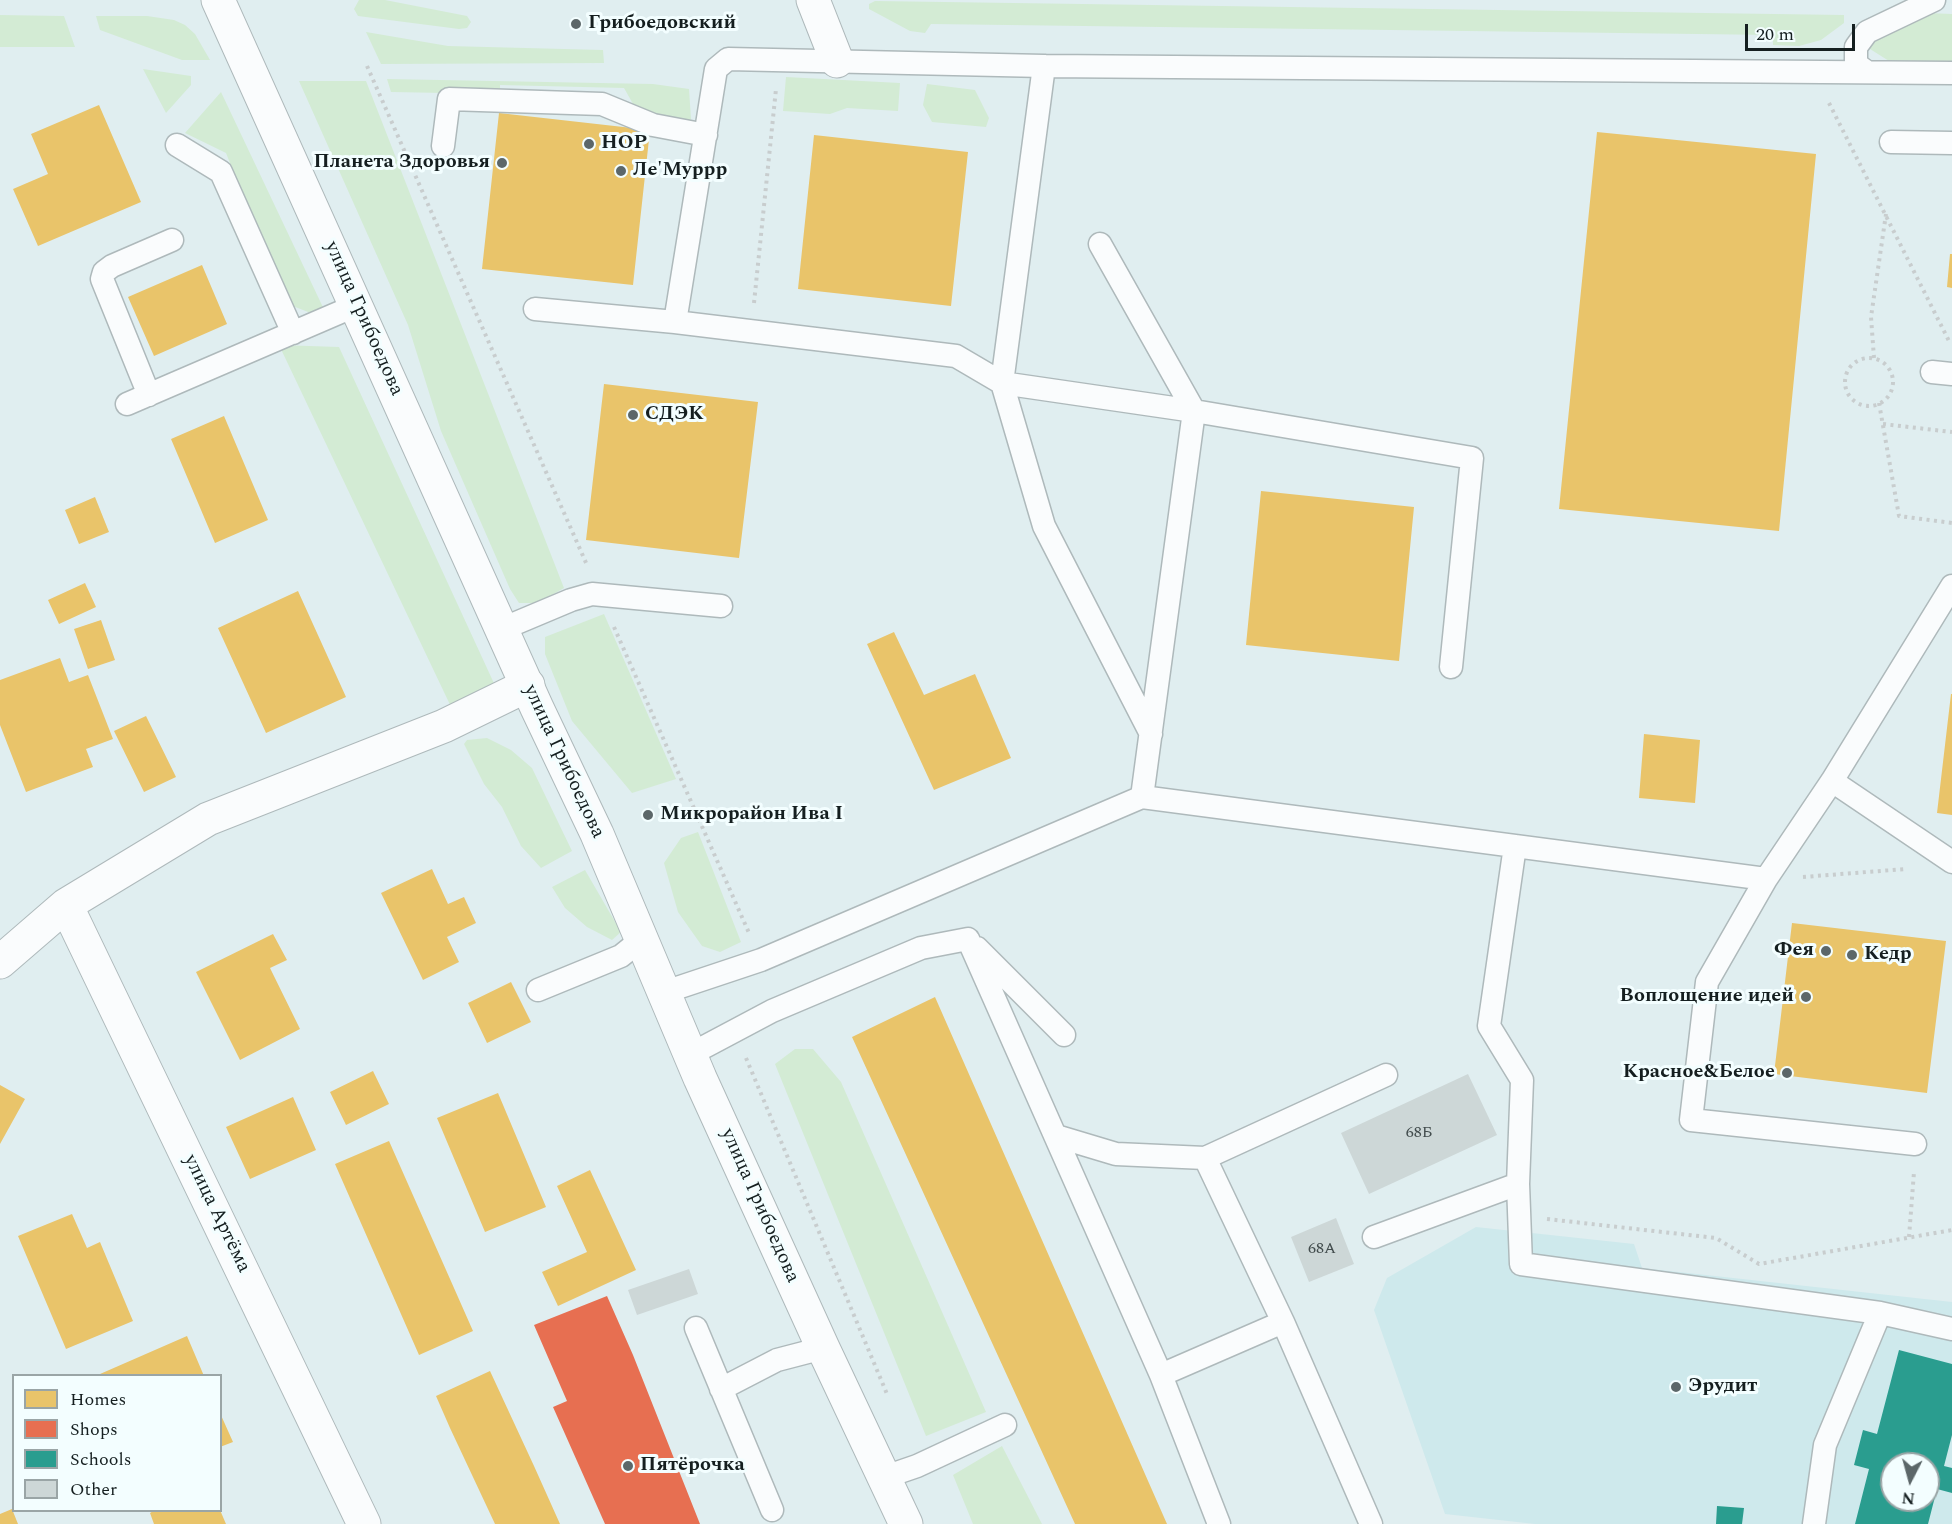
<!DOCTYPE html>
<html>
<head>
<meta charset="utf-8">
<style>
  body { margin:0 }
  #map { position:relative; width:1952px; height:1524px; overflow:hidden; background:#e0eef0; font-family:Spectral,serif }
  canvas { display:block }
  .legend { position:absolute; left:12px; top:1374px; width:210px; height:138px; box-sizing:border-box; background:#f3feff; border:2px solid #9aa5a6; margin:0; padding:8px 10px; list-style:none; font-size:18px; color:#151f20 }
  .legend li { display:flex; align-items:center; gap:12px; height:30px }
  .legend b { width:30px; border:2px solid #9aa5a6 }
  .north { position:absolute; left:1880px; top:1452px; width:60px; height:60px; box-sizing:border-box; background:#f3feff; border:2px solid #9aa5a6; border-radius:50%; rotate:186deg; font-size:16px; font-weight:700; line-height:24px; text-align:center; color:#151f20 }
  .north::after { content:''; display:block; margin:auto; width:21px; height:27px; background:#5c6769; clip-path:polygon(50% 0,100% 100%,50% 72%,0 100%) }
  .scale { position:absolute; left:1745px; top:24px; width:110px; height:27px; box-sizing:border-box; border:3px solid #151f20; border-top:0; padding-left:8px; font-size:18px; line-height:21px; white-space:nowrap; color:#151f20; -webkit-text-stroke:4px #f3feff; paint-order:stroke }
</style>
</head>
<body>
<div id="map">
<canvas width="1952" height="1524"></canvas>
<ul class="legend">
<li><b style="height:16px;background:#e9c46a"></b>Homes</li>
<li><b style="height:16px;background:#e76f51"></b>Shops</li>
<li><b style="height:16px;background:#2a9d8f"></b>Schools</li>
<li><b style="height:16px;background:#cdd7d7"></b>Other</li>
</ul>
<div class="north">N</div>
<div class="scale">20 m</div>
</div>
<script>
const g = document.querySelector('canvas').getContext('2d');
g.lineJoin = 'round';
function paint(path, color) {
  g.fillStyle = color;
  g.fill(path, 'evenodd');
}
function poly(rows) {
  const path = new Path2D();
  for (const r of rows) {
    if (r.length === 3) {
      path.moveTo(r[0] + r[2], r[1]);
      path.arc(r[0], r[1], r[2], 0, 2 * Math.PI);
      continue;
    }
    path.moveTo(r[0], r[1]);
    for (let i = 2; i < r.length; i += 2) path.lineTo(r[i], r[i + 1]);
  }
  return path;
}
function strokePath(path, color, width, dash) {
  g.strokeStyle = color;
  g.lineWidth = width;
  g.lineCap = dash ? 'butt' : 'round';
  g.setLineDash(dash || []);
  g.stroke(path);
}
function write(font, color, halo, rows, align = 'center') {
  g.font = font + ' Spectral,serif';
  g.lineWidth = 6;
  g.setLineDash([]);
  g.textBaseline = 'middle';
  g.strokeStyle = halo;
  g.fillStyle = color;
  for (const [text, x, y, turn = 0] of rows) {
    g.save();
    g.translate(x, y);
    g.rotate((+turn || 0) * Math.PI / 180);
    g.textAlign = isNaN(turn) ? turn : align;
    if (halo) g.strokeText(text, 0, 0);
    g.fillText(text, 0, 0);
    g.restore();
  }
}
const built = poly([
  [1476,1227,1634,1244,1642,1268,1952,1302,1952,1524,1535,1524,1445,1514,1374,1310,1387,1278],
  [1892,1464,1928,1464,1928,1500,1892,1500]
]);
const green = poly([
  [359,0,385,0,467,16,471,22,467,28,459,29,358,16,354,9],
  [875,1,1844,15,1844,23,1821,40,1799,46,1773,45,1773,35,931,24,925,33,910,31,869,9,869,4],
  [1928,13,1952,14,1952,61,1889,61,1870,49,1872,39],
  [0,15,64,16,75,47,0,47],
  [96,16,147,16,174,20,185,25,195,34,210,60,182,60,100,30],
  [366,32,448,46,603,50,604,63,381,64],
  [143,69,191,76,191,85,166,113],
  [786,77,900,83,898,111,847,108,830,114,783,111],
  [387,79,653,84,689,89,691,119,684,124,637,111,624,88,500,85,500,94,391,92],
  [299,81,366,81,564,588,538,603,519,603,510,589,441,431,408,325],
  [927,84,975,90,989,118,986,127,932,122,923,105],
  [221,92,329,320,290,305,267,256,226,153,185,133],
  [279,345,339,347,498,692,453,711],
  [604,614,676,779,632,793,572,721,545,654,545,637],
  [487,738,511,750,532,768,572,851,541,868,521,846,502,807,484,784,464,744,467,740],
  [698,832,741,942,720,952,702,946,678,912,664,863,681,838],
  [585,870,621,932,612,940,587,927,565,908,552,887],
  [795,1049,813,1049,841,1082,986,1412,926,1436,775,1064],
  [1002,1446,1042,1524,973,1524,953,1475]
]);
const homes = poly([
  [99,105,141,202,38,246,13,189,48,174,31,134],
  [499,113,650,130,633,285,482,269],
  [1597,132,1816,154,1779,531,1559,509],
  [814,135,968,152,951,306,798,289],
  [1950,254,1952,254,1952,288,1947,287],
  [202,265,227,324,154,356,128,297],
  [604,384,758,402,739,558,586,540],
  [224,416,268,520,215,543,171,439],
  [1261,491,1414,507,1399,661,1246,645],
  [95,497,109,532,79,544,65,510],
  [85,583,96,607,59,624,48,600],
  [298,591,346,697,266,733,218,628],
  [101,620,115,660,88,669,74,629],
  [894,632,924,695,975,674,1011,758,934,790,867,644],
  [60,658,69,682,88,675,113,739,86,749,93,767,26,792,0,725,0,680],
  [1951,694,1952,694,1952,815,1937,813],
  [146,716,176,777,144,792,114,731],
  [1644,734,1700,740,1695,803,1639,798],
  [432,869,448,904,464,897,476,923,447,937,459,962,423,980,381,893],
  [1792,923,1946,941,1927,1093,1774,1074],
  [273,934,287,960,270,968,300,1029,240,1060,196,972],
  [511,982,531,1022,487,1043,468,1003],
  [935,997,1167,1524,1075,1524,852,1037],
  [373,1071,389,1104,346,1125,330,1092],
  [0,1085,25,1099,0,1144],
  [498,1093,546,1207,485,1232,437,1118],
  [293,1097,316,1150,250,1179,226,1127],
  [389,1141,473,1331,419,1355,335,1164],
  [590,1170,636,1270,558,1306,542,1272,587,1252,557,1186],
  [72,1214,87,1248,100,1242,133,1321,66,1349,18,1236],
  [187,1336,204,1376,101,1376,100,1374],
  [490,1371,534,1466,560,1524,495,1524,450,1428,436,1396],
  [220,1413,233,1442,220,1447],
  [12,1509,18,1524,0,1524,0,1514],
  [155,1510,220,1510,226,1524,154,1524,150,1513]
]);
const shops = poly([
  [607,1296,633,1355,700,1524,605,1524,553,1407,567,1401,534,1325]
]);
const schools = poly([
  [1899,1350,1952,1364,1952,1435,1944,1466,1952,1468,1952,1493,1937,1489,1928,1524,1855,1524,1869,1469,1854,1465,1863,1430,1877,1434],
  [1892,1464,1928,1464,1928,1500,1892,1500],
  [1717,1506,1744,1508,1742,1524,1716,1524]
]);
const building = poly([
  [1468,1074,1497,1135,1369,1194,1341,1133],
  [1336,1218,1354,1264,1309,1282,1291,1237],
  [689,1269,698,1294,637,1315,628,1290]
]);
const path = poly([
  [367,66,587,565],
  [1829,103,1950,343],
  [754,303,776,89],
  [1874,358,1871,317,1886,214],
  [1869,382,24],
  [1879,403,1899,516,1952,523],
  [1883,424,1952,432],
  [614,627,749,933],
  [1803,877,1906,869],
  [746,1058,887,1394],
  [1547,1219,1716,1238,1759,1264,1952,1230],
  [1909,1237,1914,1172]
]);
const service = poly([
  [1044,66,1002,383,1194,411],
  [1867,72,1856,64,1856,47,1867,32,1934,0],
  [1891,142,1952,143],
  [177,145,221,172,293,333],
  [443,146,449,99,602,104,653,125,706,135],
  [1100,244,1194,411],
  [535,309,675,322,956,356,1002,383,1044,526,1151,734],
  [675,322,716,69,728,59,1044,66,1952,73],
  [1932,372,1952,374],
  [149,395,102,279,104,272,112,266,172,240],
  [127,404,357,305],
  [502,629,571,600,592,594,721,606],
  [1832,781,1952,862],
  [1142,797,1194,411,1472,458,1451,667],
  [1766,879,1832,781,1952,586],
  [977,948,1064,1035],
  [538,990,621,956,642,939],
  [665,992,761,960,1142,797,1766,879,1707,982,1691,1120,1915,1144],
  [691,1054,772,1011,921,948,968,939,1161,1375,1219,1524],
  [1056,1136,1116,1154,1205,1158,1283,1322,1371,1524],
  [1205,1158,1386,1075],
  [1518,1184,1521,1264,1880,1313,1952,1329],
  [1374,1237,1518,1184,1522,1080,1489,1026,1515,846],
  [696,1328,772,1510],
  [1161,1375,1283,1322],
  [721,1389,777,1360,823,1348],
  [885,1477,917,1466,1005,1425],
  [1814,1524,1825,1445,1880,1313]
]);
const minor = poly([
  [66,905,364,1524],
  [0,962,66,905,208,819,444,726,528,685]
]);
const tertiary = poly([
  [218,0,537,708,597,834,700,1078,823,1348,906,1524]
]);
const primary = poly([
  [813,0,837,61]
]);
const markers = [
  [576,24,6,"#5c6769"],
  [589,144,6,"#5c6769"],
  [502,163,6,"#5c6769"],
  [621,171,6,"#5c6769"],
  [633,415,6,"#5c6769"],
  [648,815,6,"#5c6769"],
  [1826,951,6,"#5c6769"],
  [1852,955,6,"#5c6769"],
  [1806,997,6,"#5c6769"],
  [1787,1073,6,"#5c6769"],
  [1676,1387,6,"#5c6769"],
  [628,1466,6,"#5c6769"]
];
const numberNames = [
  ["68Б",1419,1134],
  ["68А",1322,1250]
];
const poiNames = [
  ["Грибоедовский",588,24],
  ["HOP",601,144],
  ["Планета Здоровья",490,163,"right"],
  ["Ле'Муррр",633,171],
  ["СДЭК",645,415],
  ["Микрорайон Ива I",660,815],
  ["Фея",1814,951,"right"],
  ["Кедр",1864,955],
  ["Воплощение идей",1794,997,"right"],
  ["Красное&Белое",1775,1073,"right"],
  ["Эрудит",1688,1387],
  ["Пятёрочка",640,1466]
];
const streetNames = [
  ["улица Грибоедова",363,319,66],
  ["улица Грибоедова",563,762,65],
  ["улица Грибоедова",759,1206,66],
  ["улица Артёма",216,1214,64]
];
paint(built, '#cee9ec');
paint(green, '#d3ebd4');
paint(homes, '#e9c46a');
paint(shops, '#e76f51');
paint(schools, '#2a9d8f');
paint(building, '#cdd7d7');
strokePath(service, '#aeb9bb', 25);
strokePath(minor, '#aeb9bb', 35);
strokePath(tertiary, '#aeb9bb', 35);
strokePath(primary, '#aeb9bb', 35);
strokePath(path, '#c8cdce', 4, [3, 4.5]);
strokePath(service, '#fafcfd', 22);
strokePath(minor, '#fafcfd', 33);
strokePath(tertiary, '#fafcfd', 33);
strokePath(primary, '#fafcfd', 33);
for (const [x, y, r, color] of markers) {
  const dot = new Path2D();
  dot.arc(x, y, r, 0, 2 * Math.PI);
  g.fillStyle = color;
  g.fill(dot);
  strokePath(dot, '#f3feff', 2);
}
write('16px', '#434d4e', null, numberNames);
write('bold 20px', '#151f20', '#f3feff', poiNames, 'left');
write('20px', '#151f20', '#f3feff', streetNames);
</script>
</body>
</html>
